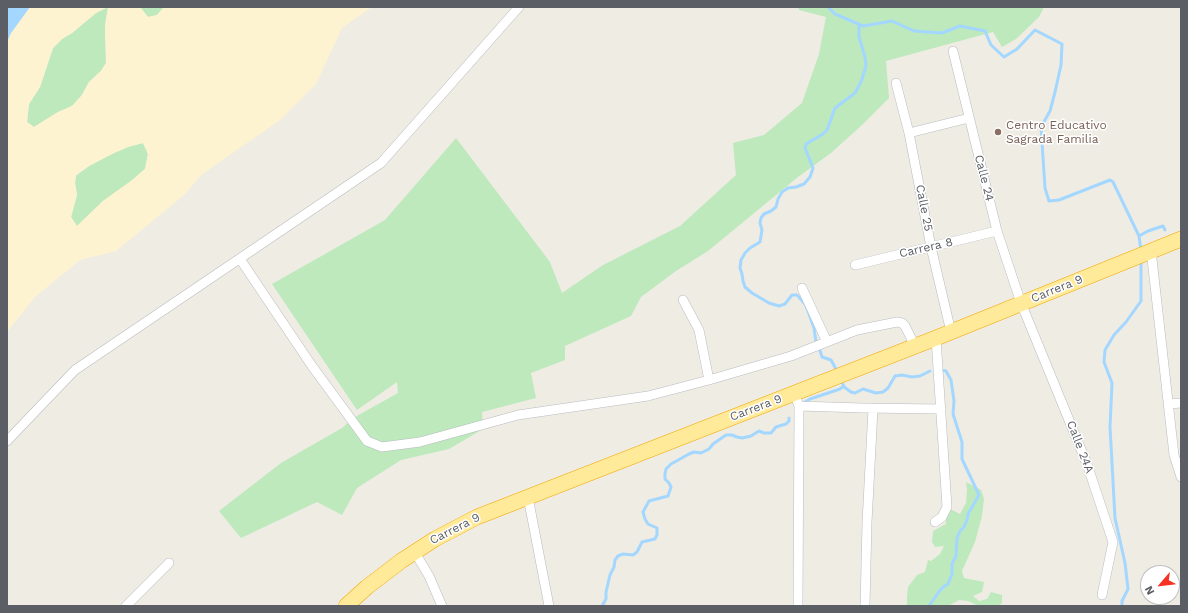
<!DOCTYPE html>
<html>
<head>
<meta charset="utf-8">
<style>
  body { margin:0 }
  #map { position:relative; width:1188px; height:613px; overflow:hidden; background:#efece3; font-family:"Work Sans",sans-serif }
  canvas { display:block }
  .frame { position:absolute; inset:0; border:8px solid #5b5f65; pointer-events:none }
  .north { position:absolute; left:1140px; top:565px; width:40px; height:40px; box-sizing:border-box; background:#fff; border:1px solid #bdbfc1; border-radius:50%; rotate:242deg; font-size:11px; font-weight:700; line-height:16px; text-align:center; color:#5b5f65 }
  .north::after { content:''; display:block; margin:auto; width:14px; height:18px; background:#f63322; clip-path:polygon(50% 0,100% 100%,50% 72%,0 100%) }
</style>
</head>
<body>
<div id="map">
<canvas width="1188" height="613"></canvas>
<div class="frame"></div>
<div class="north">N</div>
</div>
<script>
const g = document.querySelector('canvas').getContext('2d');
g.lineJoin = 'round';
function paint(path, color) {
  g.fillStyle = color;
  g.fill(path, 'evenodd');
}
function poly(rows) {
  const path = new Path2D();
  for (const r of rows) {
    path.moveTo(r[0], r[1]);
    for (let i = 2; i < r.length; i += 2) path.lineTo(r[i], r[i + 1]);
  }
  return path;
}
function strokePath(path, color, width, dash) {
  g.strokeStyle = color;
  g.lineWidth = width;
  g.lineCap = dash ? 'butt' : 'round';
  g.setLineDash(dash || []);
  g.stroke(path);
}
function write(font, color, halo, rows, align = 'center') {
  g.font = font + ' "Work Sans",sans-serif';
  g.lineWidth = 3;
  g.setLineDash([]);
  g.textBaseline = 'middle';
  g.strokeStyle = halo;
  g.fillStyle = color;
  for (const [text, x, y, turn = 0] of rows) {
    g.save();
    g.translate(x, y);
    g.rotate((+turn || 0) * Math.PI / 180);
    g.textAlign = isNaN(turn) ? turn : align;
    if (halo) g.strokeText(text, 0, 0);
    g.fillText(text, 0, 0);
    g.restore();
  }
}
const green = poly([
  [108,7,105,26,106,63,101,71,89,82,82,95,72,106,58,112,34,127,27,122,29,104,40,87,53,48,62,39,72,33,96,13],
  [140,7,164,7,157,15,148,17],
  [798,7,1044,7,1039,17,1016,39,1002,47,993,32,886,61,889,98,862,125,831,153,798,177,708,251,676,271,641,297,631,316,565,346,565,360,531,373,536,398,482,412,483,429,449,449,401,460,357,488,342,515,317,502,241,538,219,511,281,463,342,428,355,417,398,393,397,382,357,410,272,284,385,220,456,138,550,262,562,293,603,265,680,226,736,175,733,143,764,135,802,103,819,54,826,17,799,10],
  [143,143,148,154,145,169,131,181,103,201,77,226,71,217,77,195,75,183,76,176,89,166,114,153,128,147],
  [966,482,981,490,984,499,982,516,975,542,962,571,964,578,984,582,982,592,973,596,979,601,987,599,991,592,1002,595,1002,603,998,606,979,606,968,601,959,600,948,606,907,605,907,597,908,587,917,575,925,572,928,560,931,561,940,554,944,546,935,547,932,542,933,531,946,524,946,512,950,509,960,514,966,503,967,490]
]);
const sand = poly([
  [30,7,108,7,96,13,72,33,62,39,53,48,40,87,29,104,27,122,34,127,58,112,72,106,82,95,89,82,101,71,106,63,105,26,108,7,140,7,148,17,157,15,164,7,372,7,342,28,316,84,280,120,201,175,184,195,116,251,80,260,35,297,7,332,7,42,11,33],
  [143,143,148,154,145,169,131,181,103,201,77,226,71,217,77,195,75,183,76,175,89,166,114,153,128,147]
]);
const water = poly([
  [8,7,30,7,11,33,7,42,7,10]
]);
const stream = poly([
  [828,7,835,14,863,26,892,21,914,31,942,33,960,26,985,31,991,45,1004,57,1017,49,1035,30,1062,44,1061,65,1055,92,1050,111,1041,127,1045,188,1049,201,1059,200,1110,180,1113,182,1139,236,1141,251],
  [1139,236,1148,231,1163,226,1165,230],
  [816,342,814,328,808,311,805,304,797,295,792,295,785,304,779,306,769,303,752,293,745,287,743,281,742,274,740,268,741,260,745,253,750,248,760,242,762,230,760,223,761,218,764,214,771,211,776,207,778,199,782,192,788,188,796,187,804,184,810,177,813,168,805,148,806,144,823,134,827,130,835,108,855,93,861,82,866,66,865,57,859,37,859,24],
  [819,347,822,357,831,360,837,371],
  [841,380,844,387,851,392,855,393,863,389,876,393,883,392,888,388,895,376,902,375,912,377,920,376,930,371],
  [805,402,810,399,840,389,844,386],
  [602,606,606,599,606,592,610,575,614,567,615,560,618,556,623,554,633,555,637,552,642,542,655,539,657,535,657,528,648,524,645,519,643,512,649,501,668,496,671,487,669,483,665,479,665,474,666,469,671,464,689,454,694,452,701,453,709,449,713,444,726,435,732,435,737,437,742,438,751,436,759,431,764,433,771,433,776,427,786,424,789,421,789,418],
  [929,606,938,593,943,587,948,584,952,574,952,564,956,556,957,538,960,531,964,527,967,520,968,514,979,495,962,459,962,442,953,414,954,401,951,380,946,371,940,370],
  [1122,606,1122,601,1128,589,1125,563,1115,518,1110,427,1112,383,1104,362,1105,350,1114,335,1126,322,1141,301,1141,260]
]);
const minor = poly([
  [953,51,997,231,1021,303,1087,464,1113,542,1102,595],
  [896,83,909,133,931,247,951,332],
  [909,133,969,118],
  [1151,250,1174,455,1181,477],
  [240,259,312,366,367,441,382,447,420,442,518,415,648,396,709,380,791,356,857,330,897,322,902,323,905,326,915,346],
  [855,265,997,231],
  [802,288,827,342],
  [683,300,699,330,709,380],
  [794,393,799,406,798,606],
  [1169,404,1181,403],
  [799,406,862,408,941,409],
  [7,441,75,370,381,163,519,7],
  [528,497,549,606],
  [935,522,942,517,947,507,936,338],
  [414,551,429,576,442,606],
  [126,606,169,563],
  [865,606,867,522,873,409]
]);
const trunk = poly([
  [346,606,367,587,401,561,435,539,477,517,936,338,1181,239]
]);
const markers = [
  [998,132,4,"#8d6e63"]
];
const educationNames = [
  ["Centro Educativo",1006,125],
  ["Sagrada Familia",1006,139]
];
const streetNames = [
  ["Calle 24",984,178,76],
  ["Calle 25",924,208,79],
  ["Carrera 8",926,248,-13],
  ["Carrera 9",1057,289,-22],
  ["Carrera 9",756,408,-21],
  ["Calle 24A",1080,447,69],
  ["Carrera 9",455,529,-27]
];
paint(green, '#bde9bd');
paint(sand, '#fdf3d0');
paint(water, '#a3d7ff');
strokePath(stream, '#a3d7ff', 3);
strokePath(minor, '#b8bbc0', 10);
strokePath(trunk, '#f2a700', 16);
strokePath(minor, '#fff', 9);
strokePath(trunk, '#ffea99', 15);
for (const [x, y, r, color] of markers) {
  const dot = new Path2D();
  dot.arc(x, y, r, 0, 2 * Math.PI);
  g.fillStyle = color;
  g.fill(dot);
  strokePath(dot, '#fff', 1.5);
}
write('12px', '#785e54', '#fff', educationNames, 'left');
write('12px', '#5b5f65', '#fff', streetNames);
</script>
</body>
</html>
